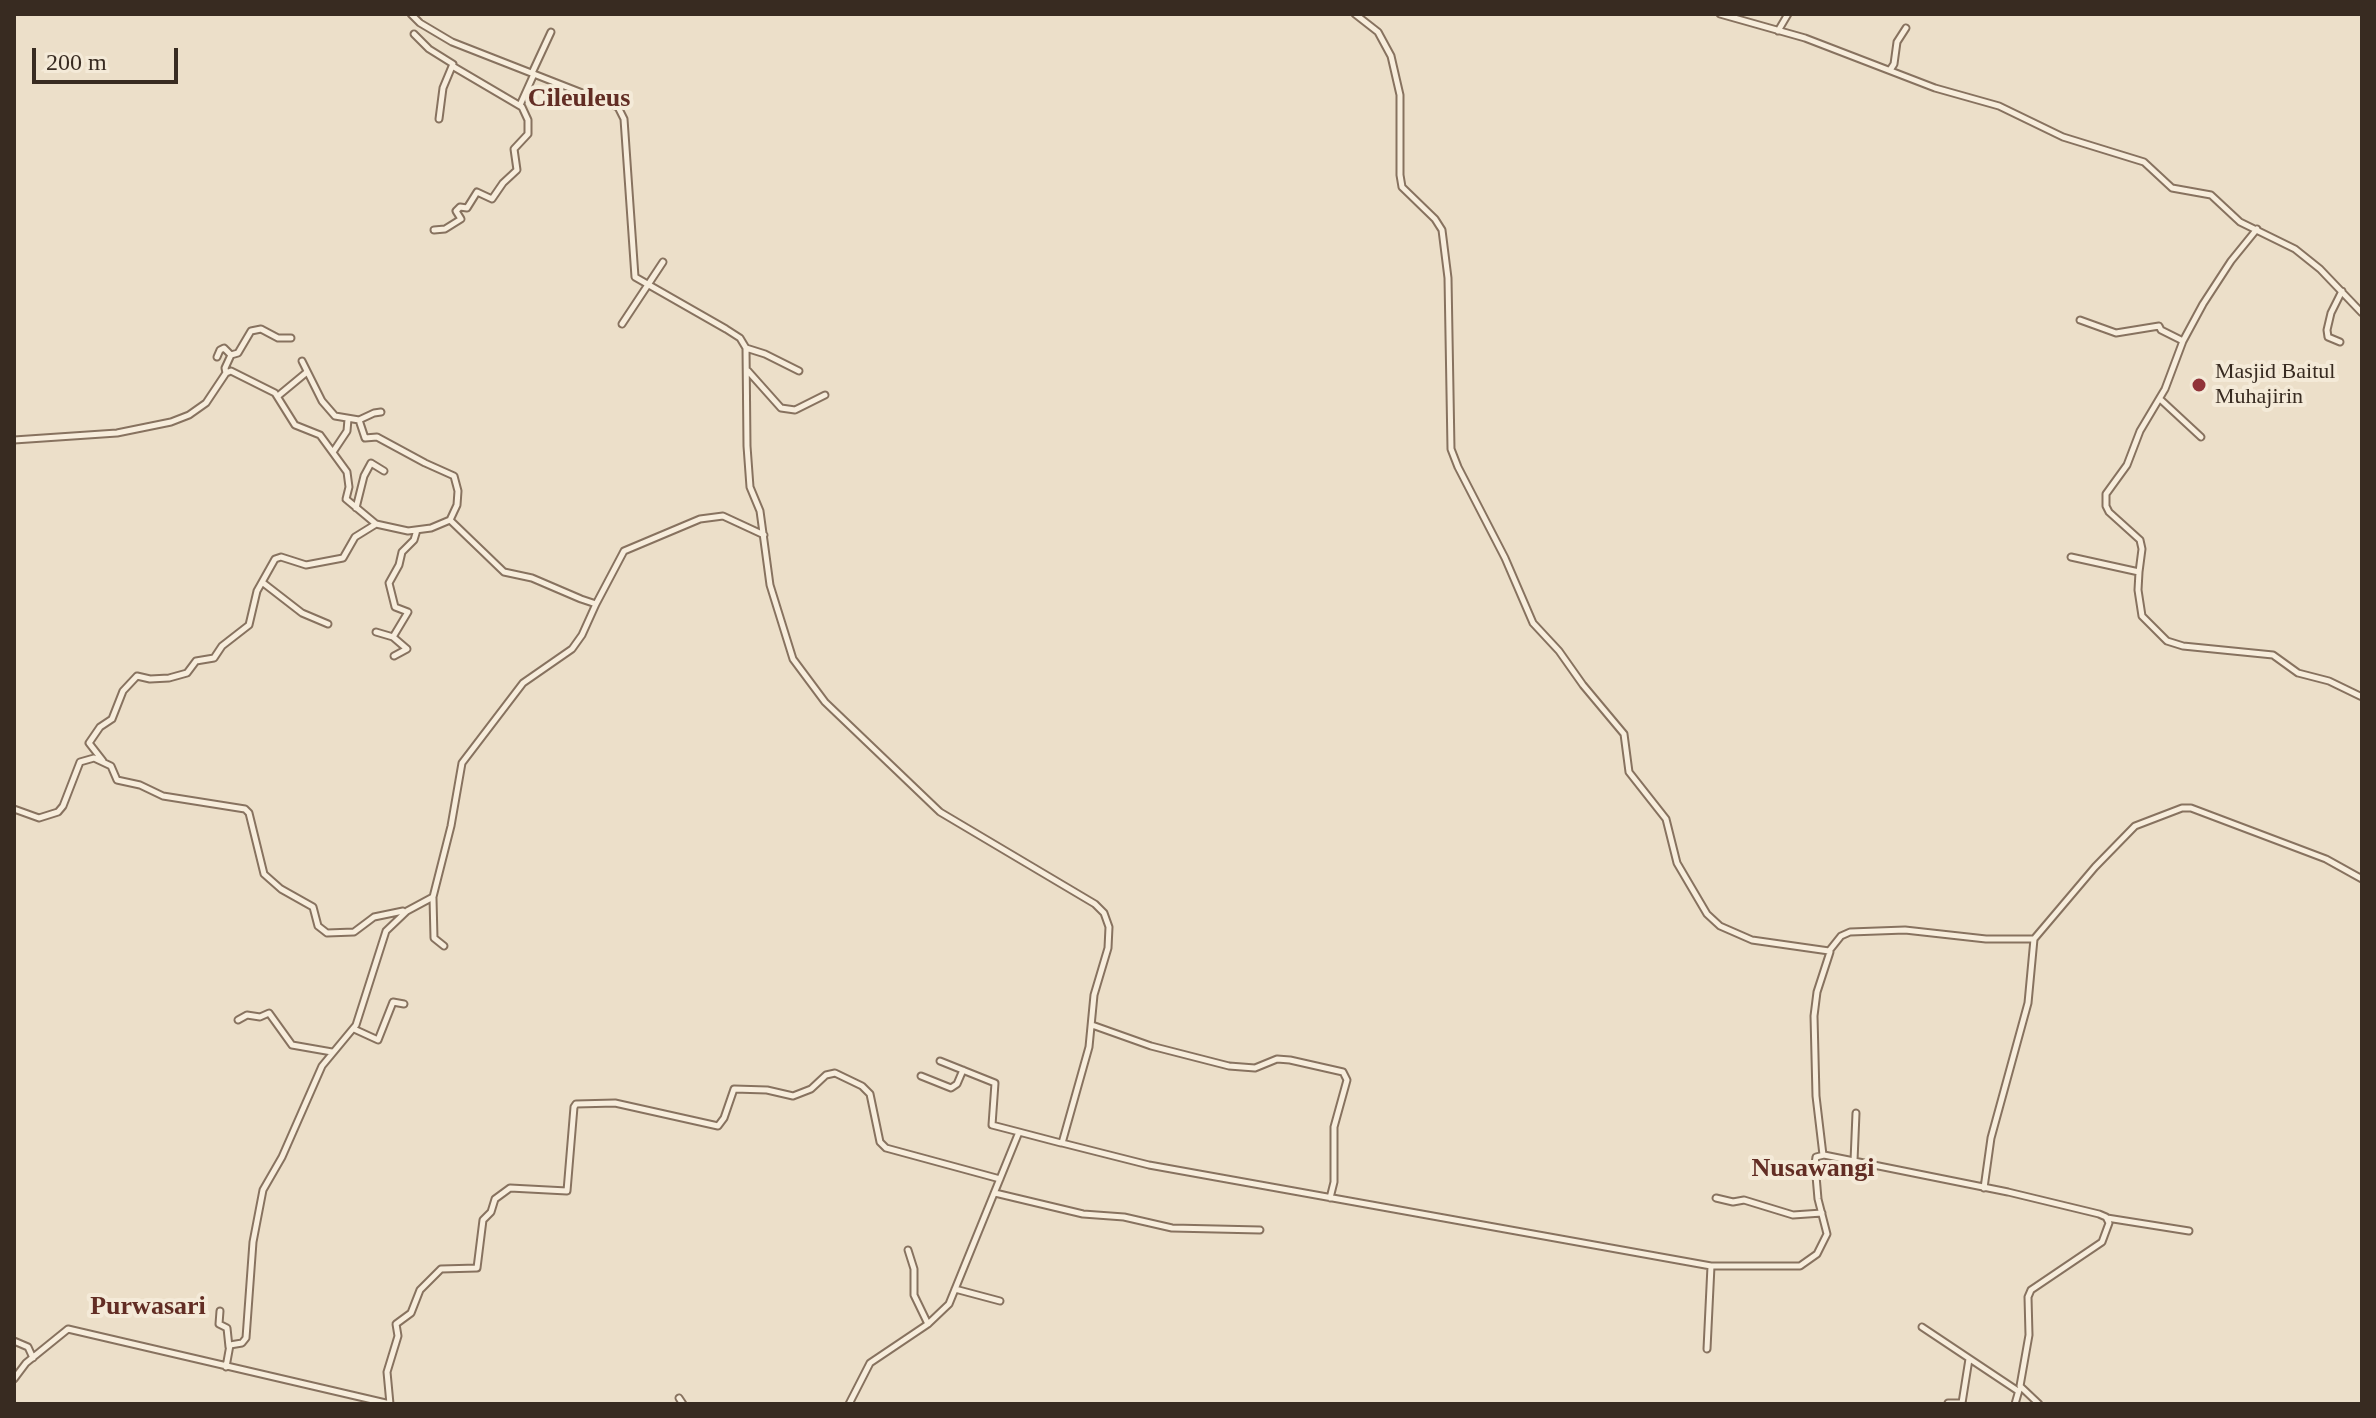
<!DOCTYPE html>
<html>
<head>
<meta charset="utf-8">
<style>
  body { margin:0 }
  #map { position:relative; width:2376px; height:1418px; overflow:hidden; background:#ecdfc9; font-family:Georgia,serif }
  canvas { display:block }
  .frame { position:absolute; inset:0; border:16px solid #382b21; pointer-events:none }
  .scale { position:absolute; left:32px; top:48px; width:146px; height:36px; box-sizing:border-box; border:4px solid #382b21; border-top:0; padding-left:10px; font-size:24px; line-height:28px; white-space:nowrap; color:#382b21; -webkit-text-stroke:6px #f4ead8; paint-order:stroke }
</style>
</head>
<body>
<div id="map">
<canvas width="2376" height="1418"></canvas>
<div class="frame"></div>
<div class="scale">200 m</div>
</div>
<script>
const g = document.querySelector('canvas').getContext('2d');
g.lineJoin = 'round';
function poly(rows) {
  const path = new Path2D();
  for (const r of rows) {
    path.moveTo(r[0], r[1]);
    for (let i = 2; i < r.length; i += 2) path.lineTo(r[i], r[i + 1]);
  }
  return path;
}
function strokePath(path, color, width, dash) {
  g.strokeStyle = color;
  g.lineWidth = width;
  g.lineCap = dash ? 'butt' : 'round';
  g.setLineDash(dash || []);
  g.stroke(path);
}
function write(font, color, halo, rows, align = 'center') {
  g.font = font + ' Georgia,serif';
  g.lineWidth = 8;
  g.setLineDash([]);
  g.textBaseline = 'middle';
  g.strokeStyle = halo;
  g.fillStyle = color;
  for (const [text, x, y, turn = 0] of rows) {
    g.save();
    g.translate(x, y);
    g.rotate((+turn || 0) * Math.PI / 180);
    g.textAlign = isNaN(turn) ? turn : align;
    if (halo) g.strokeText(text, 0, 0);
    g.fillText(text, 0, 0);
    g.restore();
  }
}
const minor = poly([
  [411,14,420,23,452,42,618,107,624,119,635,277,726,329,740,338,746,348,747,446,750,487,760,511,770,585,793,659,825,702,940,812,1095,904,1104,913,1109,927,1108,948,1094,995,1089,1047,1062,1143,1149,1165,1711,1266,1800,1266,1817,1254,1827,1234,1818,1199,1815,1164,1816,1157,1824,1155,2008,1192,2099,1214,2106,1217,2109,1223,2102,1242,2031,1290,2028,1297,2029,1335,2020,1386,2039,1404],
  [1355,14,1378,32,1391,56,1400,95,1400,175,1402,187,1435,219,1442,230,1448,278,1451,449,1458,467,1505,558,1533,623,1559,651,1583,685,1624,734,1629,772,1666,819,1677,863,1707,914,1720,926,1752,940,1829,951,1841,936,1850,932,1905,930,1986,939,2034,939],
  [1720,14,1805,38,1935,88,1999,106,2063,137,2144,162,2172,188,2211,195,2240,222,2295,249,2320,269,2362,313],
  [1778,31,1788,14],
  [414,34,429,49,453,64,443,88,439,119],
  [1890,70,1894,64,1897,42,1906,28],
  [532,73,551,32],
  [520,105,534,74],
  [434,230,445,229,461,219,456,211,460,207,467,208,477,192,492,199,503,183,517,170,514,149,528,134,528,120,522,107,454,67],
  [2080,320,2116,333,2159,326,2161,330,2183,341],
  [622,324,663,262],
  [2340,342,2328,337,2327,330,2331,313,2342,291],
  [746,348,765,354,799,371],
  [217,357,220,350,224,348,231,355],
  [302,361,322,401,335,416,359,420,374,413,381,412],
  [748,371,781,408,795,410,825,395],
  [226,373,225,368,231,355,238,353,251,331,261,329,278,338,291,338],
  [278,396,307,372],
  [2160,399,2201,437],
  [359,420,365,438,377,437,425,463,454,476,458,491,457,505,450,520],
  [14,440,117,433,171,422,189,415,206,403,226,373,231,371,275,393,295,425,320,435,347,472,349,487,346,499,376,524,408,531,431,528,450,520,504,572,532,578,581,599,596,604,624,551,700,519,723,516,764,535],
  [333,452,347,431,348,419],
  [356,508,364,476,371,463,384,471],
  [2071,557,2139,572,2138,590,2142,616,2167,641,2183,646,2273,655,2298,673,2329,681,2362,697],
  [2139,572,2142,549,2140,540,2109,512,2106,506,2106,494,2127,465,2140,431,2165,389,2183,341,2203,304,2231,261,2257,229],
  [262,582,302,613,328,624],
  [376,632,393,637],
  [394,656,407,649,393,637,408,612,395,607,389,583,399,565,402,552,414,540,417,530],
  [103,761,89,743,100,727,112,719,123,691,137,676,150,679,169,678,187,673,196,661,214,658,222,646,249,625,257,591,275,559,281,557,306,565,343,558,355,537,376,524],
  [14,809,39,818,58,812,63,806,80,762,94,758,111,766,117,780,140,785,163,796,245,809,249,813,264,874,281,889,313,907,318,926,327,933,354,932,374,917,403,911],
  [433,898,434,938,444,946],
  [238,1020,247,1015,260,1017,269,1013,292,1045,332,1052],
  [1092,1025,1151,1046,1229,1066,1255,1068,1277,1059,1290,1060,1343,1072,1347,1080,1334,1127,1334,1182,1330,1198],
  [354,1029,378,1040,393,1002,404,1004],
  [940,1061,995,1083,992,1125,1019,1132],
  [921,1076,951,1088,957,1084,963,1070],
  [1823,1155,1816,1096,1814,1016,1817,992,1830,952],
  [1854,1161,1856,1113],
  [1984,1188,1991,1138,2028,1003,2034,939,2095,867,2135,826,2182,808,2191,808,2326,859,2362,879],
  [995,1193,1083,1214,1124,1217,1172,1228,1260,1230],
  [1716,1198,1733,1202,1744,1200,1793,1215,1822,1213],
  [2107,1218,2189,1231],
  [908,1250,914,1269,914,1295,928,1324],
  [955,1289,1000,1301],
  [220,1311,219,1324,227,1328,229,1347],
  [1922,1327,2018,1391],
  [14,1341,28,1347,33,1358],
  [1707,1349,1711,1266],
  [226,1367,230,1345,242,1343,246,1338,253,1242,263,1190,282,1157,322,1066,356,1025,386,931,407,911,433,897,451,826,462,763,523,683,572,649,582,635,596,604],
  [14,1379,26,1363,68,1329,390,1404],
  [679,1398,683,1404],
  [1948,1403,1962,1403,1969,1359],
  [390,1404,387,1372,398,1336,396,1324,411,1313,420,1290,441,1269,477,1268,483,1220,491,1212,495,1199,510,1188,567,1191,574,1107,576,1104,615,1103,718,1126,724,1118,734,1089,767,1090,793,1096,811,1089,826,1075,835,1073,862,1086,870,1094,880,1142,886,1148,1000,1179],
  [849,1404,870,1363,928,1324,949,1304,1019,1132,1061,1143],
  [2015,1404,2019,1390]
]);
const markers = [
  [2199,385,8,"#913339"]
];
const poiNames = [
  ["Masjid Baitul",2215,372],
  ["Muhajirin",2215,397]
];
const quarterNames = [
  ["Cileuleus",579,99],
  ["Nusawangi",1813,1169],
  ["Purwasari",148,1307]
];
strokePath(minor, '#87725f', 9);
strokePath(minor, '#f7eddc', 5);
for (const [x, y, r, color] of markers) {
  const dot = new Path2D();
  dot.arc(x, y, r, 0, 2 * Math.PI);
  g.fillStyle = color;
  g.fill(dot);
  strokePath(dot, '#f4ead8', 3);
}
write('22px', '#382b21', '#f4ead8', poiNames, 'left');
write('bold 26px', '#622d24', '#f4ead8', quarterNames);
</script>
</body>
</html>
